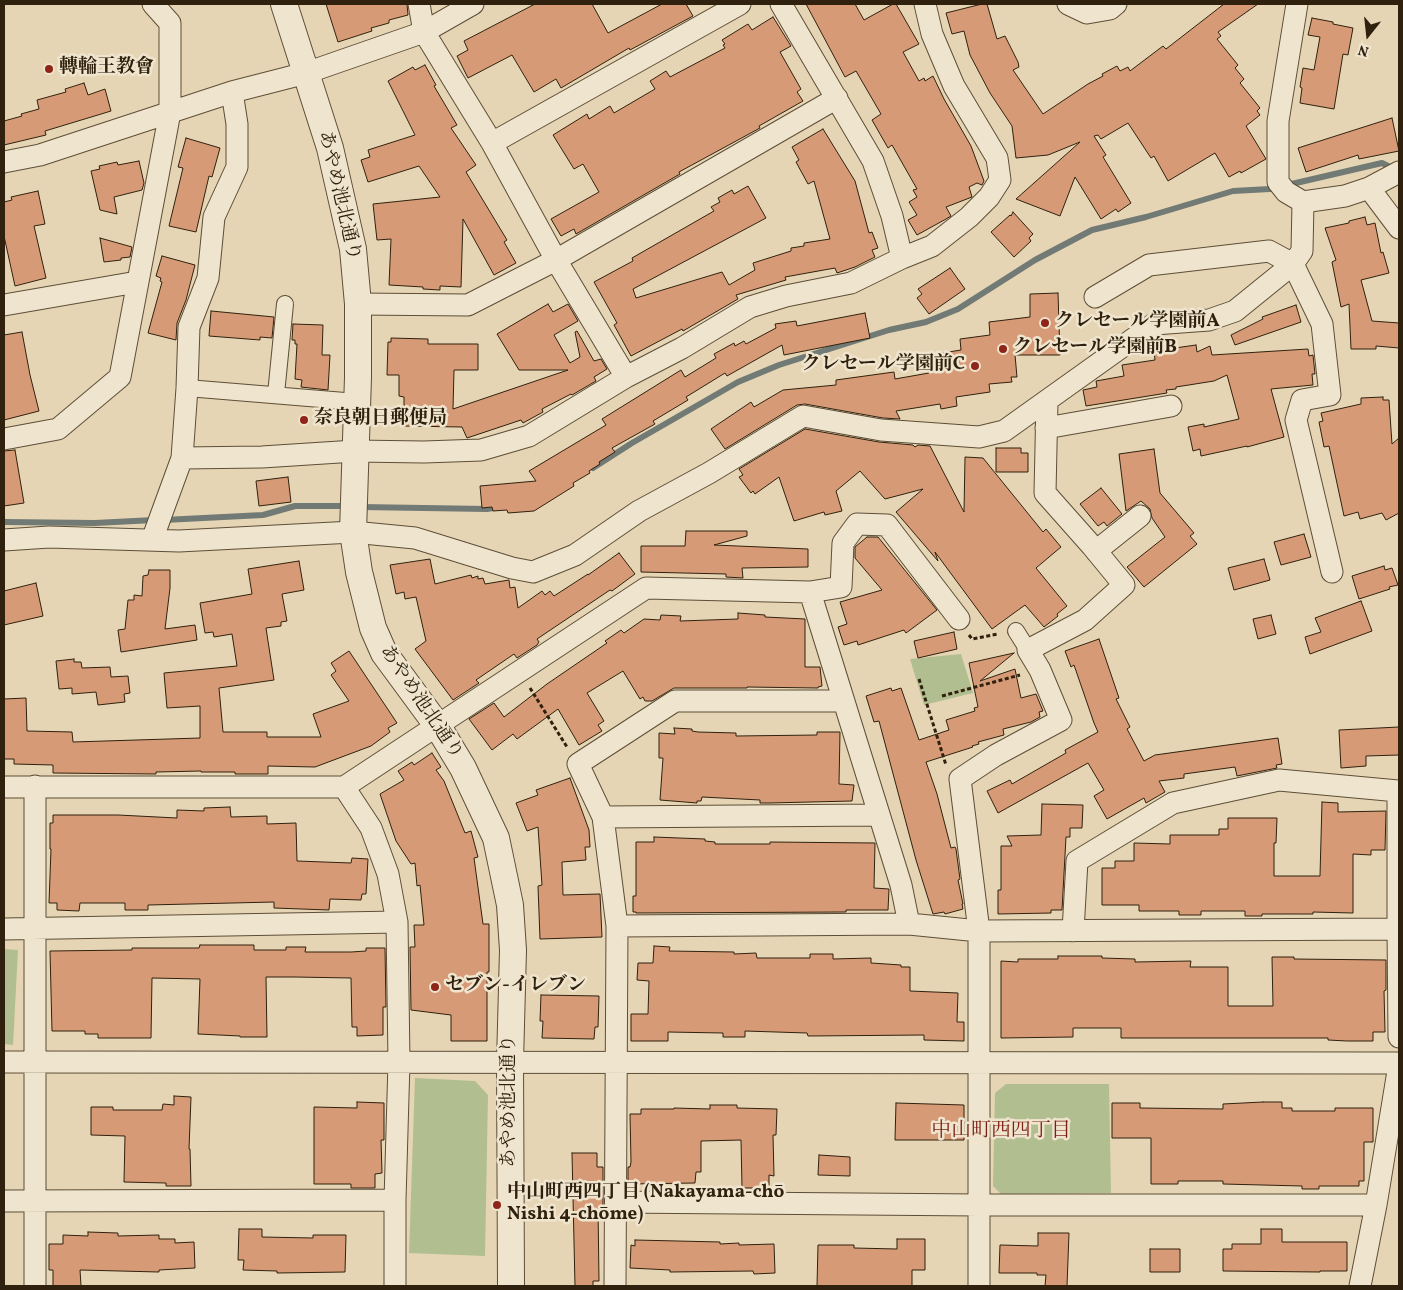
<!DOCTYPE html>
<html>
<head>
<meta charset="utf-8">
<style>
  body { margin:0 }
  #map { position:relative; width:1403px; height:1290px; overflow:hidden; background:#e6d5b4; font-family:Vollkorn,serif }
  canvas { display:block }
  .frame { position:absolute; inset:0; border:5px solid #2f210d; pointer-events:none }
  .north { position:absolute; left:1343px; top:10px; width:50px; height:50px; -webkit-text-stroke:4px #efe4ce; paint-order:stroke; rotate:196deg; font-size:14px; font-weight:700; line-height:20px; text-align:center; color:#2f210d }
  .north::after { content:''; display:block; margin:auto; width:18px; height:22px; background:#2f210d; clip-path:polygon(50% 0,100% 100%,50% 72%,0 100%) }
</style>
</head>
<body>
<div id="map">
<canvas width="1403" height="1290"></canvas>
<div class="frame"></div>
<div class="north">N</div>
</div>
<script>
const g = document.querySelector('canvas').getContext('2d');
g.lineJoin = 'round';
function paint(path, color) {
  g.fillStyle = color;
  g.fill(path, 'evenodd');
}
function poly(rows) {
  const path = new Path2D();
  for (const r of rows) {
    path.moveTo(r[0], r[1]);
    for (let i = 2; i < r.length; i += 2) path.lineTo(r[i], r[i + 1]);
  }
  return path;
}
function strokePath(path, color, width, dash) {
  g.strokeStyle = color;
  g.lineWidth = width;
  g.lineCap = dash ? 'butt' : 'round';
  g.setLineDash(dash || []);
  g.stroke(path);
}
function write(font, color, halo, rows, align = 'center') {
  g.font = font + ' Vollkorn,"Noto Serif JP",serif';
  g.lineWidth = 5;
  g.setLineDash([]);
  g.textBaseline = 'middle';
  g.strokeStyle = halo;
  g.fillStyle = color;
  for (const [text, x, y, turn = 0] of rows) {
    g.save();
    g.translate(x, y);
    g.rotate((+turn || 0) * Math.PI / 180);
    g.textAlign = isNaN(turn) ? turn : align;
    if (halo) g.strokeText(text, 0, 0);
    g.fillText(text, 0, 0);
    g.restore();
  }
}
const green = poly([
  [961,654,973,693,924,705,910,659],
  [4,949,18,950,13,1045,4,1044],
  [415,1078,475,1081,488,1095,485,1256,409,1253],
  [1006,1084,1109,1084,1111,1193,1001,1194,993,1186,995,1093]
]);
const stream = poly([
  [593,468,632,443,738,382,779,365,889,330,926,322,958,309,1035,260,1092,230,1146,217,1233,191,1270,189,1382,163,1394,169],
  [360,507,487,509,500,507],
  [164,520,263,515,295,506,348,506],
  [4,522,95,523,154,520]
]);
const building = poly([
  [326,4,407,4,408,15,389,20,389,23,371,28,372,31,338,42,326,4],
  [535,4,592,4,608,33,662,4,686,4,693,16,630,50,629,48,561,88,556,79,534,92,512,55,468,78,457,56,468,50,464,41,535,4],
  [806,4,855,4,864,20,893,4,896,4,919,44,903,52,919,81,924,78,925,81,933,76,944,99,971,146,984,181,982,185,977,183,969,187,972,197,946,207,951,216,946,219,917,235,908,220,917,215,909,202,917,197,913,190,917,189,892,145,888,148,872,120,881,114,856,71,845,77,806,4],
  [982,4,987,4,997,39,1005,36,1018,62,1019,67,1013,70,1043,114,1088,84,1103,76,1102,74,1117,66,1120,71,1128,67,1130,71,1163,46,1166,49,1224,4,1258,4,1218,32,1221,36,1217,39,1238,65,1235,68,1244,79,1240,83,1260,108,1257,111,1260,115,1246,126,1266,159,1241,173,1240,171,1229,177,1215,153,1168,181,1154,156,1151,158,1128,123,1101,139,1098,135,1094,136,1106,155,1103,157,1131,203,1118,212,1116,209,1101,219,1075,177,1060,216,1016,199,1080,142,1048,155,1016,158,1012,126,990,93,970,55,964,31,952,34,946,13,982,4],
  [773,17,791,46,780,52,801,89,797,92,803,101,759,126,760,128,679,172,680,174,576,234,574,229,561,236,551,219,599,192,583,164,574,169,553,135,587,114,589,119,610,106,614,113,655,89,650,81,666,71,670,77,725,48,723,45,725,44,722,40,748,24,752,30,773,17],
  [1312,18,1333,22,1333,24,1353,28,1348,55,1343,54,1334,109,1300,103,1302,88,1300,87,1303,68,1314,70,1320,37,1308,35,1312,18],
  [425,65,436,85,434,86,457,125,451,128,476,165,466,172,507,240,504,242,516,263,494,275,463,219,461,287,440,286,440,290,423,289,423,287,389,285,391,239,377,240,373,204,440,197,419,166,368,182,361,160,370,157,368,150,415,135,388,81,413,67,415,70,425,65],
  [84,83,88,95,105,89,111,111,45,131,46,135,4,145,4,121,22,116,21,114,39,109,37,100,66,92,65,89,84,83],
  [1392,118,1399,151,1359,159,1358,155,1306,172,1298,148,1392,118],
  [823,129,855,181,869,233,872,232,878,248,872,250,875,257,855,267,837,273,835,268,785,277,786,280,736,295,738,299,683,331,682,329,631,356,614,325,617,323,594,282,633,261,632,258,714,211,711,207,720,202,718,198,732,190,734,194,748,186,766,218,633,289,636,298,722,272,729,285,755,270,753,263,791,251,791,248,804,246,804,243,830,239,814,181,808,184,796,162,799,160,792,147,823,129],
  [186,138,220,148,212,177,209,176,196,232,169,226,183,168,178,167,186,138],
  [139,161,144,183,142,190,114,197,117,214,100,210,91,171,100,169,99,166,117,162,118,165,139,161],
  [38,191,45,224,34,226,46,278,15,286,4,236,4,202,12,200,11,197,38,191],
  [1013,212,1033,234,1029,238,1031,241,1014,257,991,232,1010,215,1011,216,1013,212],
  [1365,217,1367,225,1375,223,1381,253,1383,252,1389,273,1361,280,1372,321,1399,323,1399,348,1376,346,1376,349,1351,349,1349,304,1341,307,1332,262,1336,260,1325,228,1349,223,1349,221,1365,217],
  [100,238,132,247,130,257,121,258,121,260,104,262,100,238],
  [162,256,195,265,186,300,177,323,176,340,148,333,162,282,160,281,161,278,156,276,162,256],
  [950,268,965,289,929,314,917,298,922,294,918,289,950,268],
  [1058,293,1060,355,1015,355,1017,377,1011,377,1012,382,989,384,990,392,956,397,957,406,941,409,940,404,896,411,900,419,883,418,805,404,797,405,725,449,711,429,751,402,754,407,783,390,836,385,836,380,894,372,895,379,929,373,927,360,937,358,936,354,961,350,960,339,990,335,989,322,1030,317,1030,294,1058,293],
  [548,304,553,312,568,304,578,321,554,335,570,363,580,357,575,332,577,331,594,361,601,359,607,369,594,377,596,381,572,395,571,394,542,409,543,412,523,423,521,420,467,438,462,427,404,426,404,397,399,396,399,375,387,375,388,342,391,342,391,338,428,339,428,344,478,344,478,370,454,370,453,409,568,370,519,370,497,334,548,304],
  [1296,305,1301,322,1235,345,1231,335,1263,319,1262,317,1296,305],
  [211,311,274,317,272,338,260,337,260,340,209,336,211,311],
  [865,313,870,338,784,355,782,345,727,376,725,373,686,397,688,400,653,421,655,424,612,448,615,452,599,462,600,464,589,471,590,473,573,483,574,486,534,511,508,513,507,510,493,511,492,507,482,508,480,486,536,481,529,471,606,425,602,419,681,370,685,377,716,358,714,354,734,343,735,346,744,341,746,344,776,328,775,324,796,321,797,326,865,313],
  [293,324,323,325,322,355,330,355,328,390,301,387,302,380,295,379,297,344,295,344,295,340,292,340,293,324],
  [22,332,30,375,39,411,4,420,4,335,22,332],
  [1196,345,1197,352,1210,346,1212,355,1308,349,1309,356,1313,355,1315,374,1312,374,1313,385,1271,389,1284,437,1247,447,1247,446,1201,456,1200,449,1193,451,1188,427,1204,424,1204,427,1239,419,1227,375,1214,381,1176,387,1176,389,1166,390,1167,393,1086,406,1083,390,1097,387,1096,381,1124,376,1122,365,1155,360,1154,351,1196,345],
  [1383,397,1383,400,1389,400,1392,444,1399,438,1399,513,1386,520,1382,513,1360,519,1358,512,1344,516,1329,446,1324,447,1319,422,1323,421,1321,413,1361,404,1361,398,1383,397],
  [805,429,879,442,913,445,915,447,918,445,930,446,964,512,965,457,983,458,1043,532,1046,529,1061,547,1036,568,1067,606,1057,614,1058,616,1044,627,1025,605,992,629,935,552,938,561,896,512,923,489,885,499,860,471,836,491,842,511,825,515,824,512,794,521,779,477,755,494,753,491,751,493,739,477,743,475,739,469,805,429],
  [996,448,1021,448,1021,453,1028,453,1028,472,996,472,996,448],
  [1154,449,1160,493,1194,533,1190,536,1197,544,1144,587,1127,567,1165,537,1152,518,1150,509,1141,501,1126,511,1119,454,1154,449],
  [15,450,24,503,4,506,4,451,15,450],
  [288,477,291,502,259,506,256,481,288,477],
  [1101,488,1122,514,1107,526,1104,522,1098,526,1080,504,1101,488],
  [686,531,747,531,747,536,714,545,808,549,808,567,742,568,743,578,726,577,726,574,641,572,641,546,685,546,686,531],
  [1304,534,1311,557,1281,565,1274,542,1304,534],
  [867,537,878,537,937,610,906,633,904,630,858,645,857,641,844,645,838,627,847,624,840,602,882,590,855,558,855,547,867,537],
  [619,553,635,574,612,591,610,590,537,639,539,642,537,645,517,658,514,654,476,680,479,683,453,700,415,649,426,641,416,597,405,599,404,592,396,594,390,565,430,559,435,584,471,575,472,578,478,576,478,579,483,578,485,584,509,580,510,588,515,587,518,608,542,591,545,595,550,591,554,596,588,574,588,575,619,553],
  [1264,559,1270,580,1234,590,1228,568,1264,559],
  [299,561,304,590,282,594,287,621,281,622,281,626,266,628,274,680,219,688,223,732,267,732,267,737,321,737,313,714,349,701,331,675,336,671,331,663,349,651,397,723,388,728,390,732,371,746,315,767,268,766,268,774,235,774,235,772,201,772,201,771,156,772,156,774,53,773,53,765,14,764,14,759,4,759,4,699,26,698,27,731,72,732,73,742,200,738,200,706,167,708,164,673,237,666,232,634,214,637,213,632,205,633,200,603,252,594,248,569,299,561],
  [1384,566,1385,570,1392,568,1398,585,1389,587,1390,589,1359,599,1352,576,1384,566],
  [149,570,170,570,170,588,165,629,195,625,197,640,121,652,118,630,125,629,128,600,134,600,134,595,142,596,143,576,148,575,149,570],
  [36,583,43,616,4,625,4,591,36,583],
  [1361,601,1372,631,1310,654,1305,637,1321,632,1315,618,1361,601],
  [738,613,765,615,765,617,805,619,805,667,820,667,822,686,818,687,818,688,747,687,747,688,674,688,652,701,645,701,643,697,640,699,623,671,587,693,604,721,598,725,602,731,579,745,558,709,517,739,513,734,492,750,469,719,494,703,504,717,547,684,607,643,605,641,621,630,624,633,644,619,660,620,661,615,681,616,680,621,738,619,738,613],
  [1271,615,1276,634,1258,639,1253,619,1271,615],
  [954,632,957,649,918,658,914,641,954,632],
  [1099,639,1119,698,1116,699,1130,727,1127,729,1144,761,1155,755,1278,738,1282,764,1276,765,1277,768,1237,776,1235,767,1184,774,1184,778,1159,781,1165,792,1146,803,1144,798,1107,819,1094,796,1104,790,1088,763,998,813,987,791,1010,780,1012,784,1066,753,1065,750,1098,732,1094,723,1074,665,1071,667,1065,651,1099,639],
  [1014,653,980,681,1015,669,1021,698,1036,694,1043,711,1039,712,1040,717,1031,722,1003,729,1004,735,978,742,979,744,972,746,973,747,926,762,937,794,951,848,955,847,956,849,960,879,958,880,963,904,962,904,963,909,945,914,944,912,933,914,916,860,879,721,874,722,866,696,891,688,892,691,901,688,919,740,949,730,946,720,975,711,974,708,978,707,969,663,1014,653],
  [74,659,74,662,81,662,82,668,110,667,111,677,128,676,130,693,124,694,125,702,98,705,96,692,72,694,72,688,59,689,56,661,74,659],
  [1399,727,1399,755,1366,756,1366,766,1341,768,1339,730,1399,727],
  [674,728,692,729,692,731,698,732,736,733,736,736,817,735,817,732,840,732,839,784,854,785,852,801,769,803,760,803,760,800,702,797,701,801,697,801,697,803,660,800,663,758,659,758,659,733,675,734,674,728],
  [432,753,441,767,436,770,444,781,465,833,471,831,478,857,474,858,483,924,489,924,489,972,487,972,487,1041,451,1041,451,1015,411,1010,410,947,415,947,414,925,424,925,420,885,417,886,415,863,411,864,396,841,380,794,404,780,398,771,412,762,414,765,432,753],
  [570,778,589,830,590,847,585,847,586,860,562,862,563,895,600,894,602,937,540,939,538,886,542,885,538,827,527,831,516,803,538,795,536,790,570,778],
  [1322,802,1338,803,1338,812,1386,811,1385,850,1371,850,1371,855,1353,854,1353,913,1313,912,1313,914,1262,914,1262,916,1245,916,1245,911,1201,911,1201,915,1179,915,1179,911,1139,911,1139,905,1102,905,1102,868,1115,868,1115,861,1134,861,1134,843,1170,844,1170,835,1219,835,1219,829,1228,829,1228,818,1277,818,1276,843,1274,843,1274,876,1320,876,1322,802],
  [1042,804,1083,805,1082,828,1070,828,1070,837,1066,837,1062,910,1051,910,1051,913,998,914,998,890,1001,890,1001,846,1012,846,1007,836,1041,835,1042,804],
  [230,807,231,817,267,816,267,824,296,823,297,861,351,863,352,858,368,859,366,894,362,894,361,900,330,899,329,910,274,908,274,902,148,905,148,910,125,910,125,903,80,903,79,911,57,910,57,903,49,903,51,849,50,849,50,823,53,823,53,815,118,815,177,818,177,810,204,811,204,808,230,807],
  [654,837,705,839,705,841,715,842,715,844,770,844,770,842,875,843,874,888,889,889,888,910,846,910,846,912,636,913,636,912,633,912,633,896,636,896,636,842,654,842,654,837],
  [200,945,254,945,254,950,286,950,286,947,306,947,305,952,351,952,366,951,366,948,385,948,386,1007,383,1007,383,1035,357,1036,357,1027,352,1027,351,978,295,977,266,977,267,1037,240,1037,240,1036,198,1034,200,979,152,978,151,1038,98,1038,98,1034,85,1034,85,1031,52,1031,50,951,132,950,132,948,199,948,200,945],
  [654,946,670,947,669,951,734,952,734,954,756,953,757,958,810,958,810,954,833,954,833,959,871,958,871,963,901,965,901,967,910,967,910,991,958,993,957,1022,964,1022,964,1041,924,1040,924,1035,808,1036,807,1033,745,1031,745,1037,723,1037,723,1033,668,1032,668,1041,631,1041,631,1014,648,1014,649,981,637,980,638,963,653,963,654,946],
  [1058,956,1102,956,1102,958,1135,959,1135,962,1191,961,1190,967,1228,967,1228,1006,1273,1006,1272,957,1294,957,1294,959,1386,960,1386,990,1384,991,1385,1032,1373,1032,1373,1041,1347,1041,1328,1040,1328,1038,1121,1038,1121,1028,1073,1028,1073,1037,1001,1038,1001,961,1018,962,1018,959,1058,959,1058,956],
  [541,995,599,996,598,1027,595,1027,594,1039,542,1038,543,1021,540,1021,541,995],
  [174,1096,191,1097,189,1149,190,1149,191,1186,166,1186,166,1183,124,1182,125,1136,91,1135,91,1107,113,1107,113,1110,162,1110,163,1104,174,1105,174,1096],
  [357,1102,384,1103,384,1140,381,1140,382,1173,375,1174,375,1188,351,1188,351,1184,314,1184,314,1107,357,1108,357,1102],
  [1263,1102,1282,1102,1282,1108,1292,1108,1292,1111,1335,1111,1335,1108,1373,1108,1373,1142,1364,1142,1364,1181,1359,1181,1359,1186,1319,1186,1319,1189,1302,1189,1302,1186,1223,1184,1223,1181,1178,1181,1178,1184,1151,1184,1151,1138,1112,1138,1112,1103,1140,1103,1140,1108,1223,1109,1223,1104,1263,1102],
  [896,1103,964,1105,964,1140,895,1140,896,1103],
  [710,1105,737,1105,737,1108,777,1109,776,1135,773,1135,774,1176,769,1175,769,1188,742,1188,741,1140,701,1141,701,1172,696,1172,695,1183,628,1184,628,1167,630,1167,631,1162,630,1114,641,1114,641,1109,674,1109,674,1108,710,1109,710,1105],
  [572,1153,597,1153,597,1167,603,1167,603,1208,598,1208,599,1281,593,1281,593,1286,575,1286,572,1153],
  [819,1155,850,1157,850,1176,818,1175,819,1155],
  [239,1229,262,1229,262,1237,313,1238,313,1235,346,1235,345,1272,277,1273,277,1271,243,1270,244,1260,238,1260,239,1229],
  [1261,1229,1282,1229,1282,1242,1347,1242,1347,1271,1320,1271,1320,1272,1223,1271,1223,1249,1232,1249,1232,1244,1261,1244,1261,1229],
  [88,1232,118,1233,118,1236,159,1235,159,1239,175,1239,175,1243,194,1242,195,1268,159,1270,159,1272,80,1270,81,1286,53,1286,53,1270,49,1270,49,1244,63,1244,63,1235,88,1236,88,1232],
  [1038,1233,1069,1233,1067,1286,1045,1286,1046,1275,1037,1275,1037,1273,999,1273,1000,1245,1038,1246,1038,1233],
  [897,1239,925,1239,925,1270,912,1270,912,1286,817,1286,818,1245,854,1245,854,1248,897,1249,897,1239],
  [635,1240,720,1242,720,1244,739,1243,739,1245,774,1244,775,1273,754,1274,753,1271,670,1272,670,1270,630,1268,631,1245,635,1246,635,1240],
  [1150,1249,1180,1249,1180,1272,1150,1272,1150,1249]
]);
const path = poly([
  [969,635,972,639,998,634],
  [919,679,946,765],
  [530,688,567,747],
  [942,696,1020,675]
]);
const pedestrian = poly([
  [187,388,357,402],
  [276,394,285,304],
  [1016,631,1028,650]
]);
const minor = poly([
  [419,4,424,32,492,143,556,260,626,377],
  [781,4,873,161,892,216,902,258],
  [1068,4,1087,13,1110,9,1116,4],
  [1297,4,1278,121,1278,182,1286,192,1303,202,1345,196,1369,188,1399,172],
  [492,143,740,4],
  [4,162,40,155,232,92,306,73,424,32,473,4],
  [1369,188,1399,228],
  [1095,297,1149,265,1269,251,1293,264,1322,324,1330,395,1302,400,1296,420,1332,572],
  [358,304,468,305,556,260,837,98],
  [4,305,137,282],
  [1046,428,1171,406],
  [4,439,58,429,120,377,170,112,170,23,153,4],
  [182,458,262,457,355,451,424,452,481,450,529,436,626,377,682,348,750,307,786,296,851,283,902,258,932,246,969,217,989,197,1000,180,997,158,954,86,932,34,925,4],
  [4,540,49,537,179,541,353,532,415,538,512,568,533,572,575,555,639,511,709,473,803,416,881,430,979,437,1004,431,1154,324,1209,320,1235,311,1293,264,1302,251,1303,202],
  [152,540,182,458,187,388,189,327,208,278,214,217,237,167,237,124,232,92],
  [1096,551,1140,516],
  [810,592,901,885,909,924],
  [35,786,35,1286],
  [4,787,344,787,646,588,810,592,841,587,843,543,857,524,887,525,959,619],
  [344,787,371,828,388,874,397,922,399,1062,395,1200,395,1286],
  [603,817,879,815],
  [617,926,909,924,979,931,1398,929],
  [4,929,397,922],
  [1073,931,1077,861,1173,803,1279,780,1398,791,1398,929,1399,1037],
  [4,1062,1399,1063],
  [4,1201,395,1200],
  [616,1202,979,1205,1376,1205],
  [615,1286,617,926,603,817,578,764,675,701,842,701],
  [979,1286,979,931,960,779,996,755,1061,720,1040,670,1028,650,1085,620,1124,585,1092,546,1045,493,1047,401],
  [1360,1286,1376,1205,1399,1065]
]);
const tertiary = poly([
  [284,4,330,148,353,249,358,304,358,377,353,532,359,572,373,628,384,653,437,725,463,768,496,838,510,905,513,950,510,1062,511,1286]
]);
const markers = [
  [49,69,5,"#8f2418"],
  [1045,323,5,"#8f2418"],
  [1003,349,5,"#8f2418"],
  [975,366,5,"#8f2418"],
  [304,420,5,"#8f2418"],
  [435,987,5,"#8f2418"],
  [497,1205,5,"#8f2418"]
];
const poiNames = [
  ["轉輪王教會",59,69],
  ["クレセール学園前A",1055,323],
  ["クレセール学園前B",1013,349],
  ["クレセール学園前C",965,366,"right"],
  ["奈良朝日郵便局",314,420],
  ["セブン-イレブン",445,987],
  ["中山町西四丁目 (Nakayama-chō",507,1194],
  ["Nishi 4-chōme)",507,1216]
];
const streetNames = [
  ["あやめ池北通り",338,196,77],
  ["あやめ池北通り",420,703,56],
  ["あやめ池北通り",511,1101,-90]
];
const neighbourhoodNames = [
  ["中山町西四丁目",1001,1132]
];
paint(green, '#b1be90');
strokePath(stream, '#717a74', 6);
paint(building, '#d79a77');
strokePath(building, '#2f210d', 1);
strokePath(pedestrian, '#5d4e37', 18);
strokePath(minor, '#5d4e37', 23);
strokePath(tertiary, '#5d4e37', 28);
strokePath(path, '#2f210d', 3, [4, 2.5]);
strokePath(pedestrian, '#efe4ce', 16);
strokePath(minor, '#efe4ce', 21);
strokePath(tertiary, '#efe4ce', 26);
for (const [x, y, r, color] of markers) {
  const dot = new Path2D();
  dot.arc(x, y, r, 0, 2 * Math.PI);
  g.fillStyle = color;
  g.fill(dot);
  strokePath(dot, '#efe4ce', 2);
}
write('bold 19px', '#2f210d', '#efe4ce', poiNames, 'left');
write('19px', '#2f210d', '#efe4ce', streetNames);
write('20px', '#7a1f14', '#efe4ce', neighbourhoodNames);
</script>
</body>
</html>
